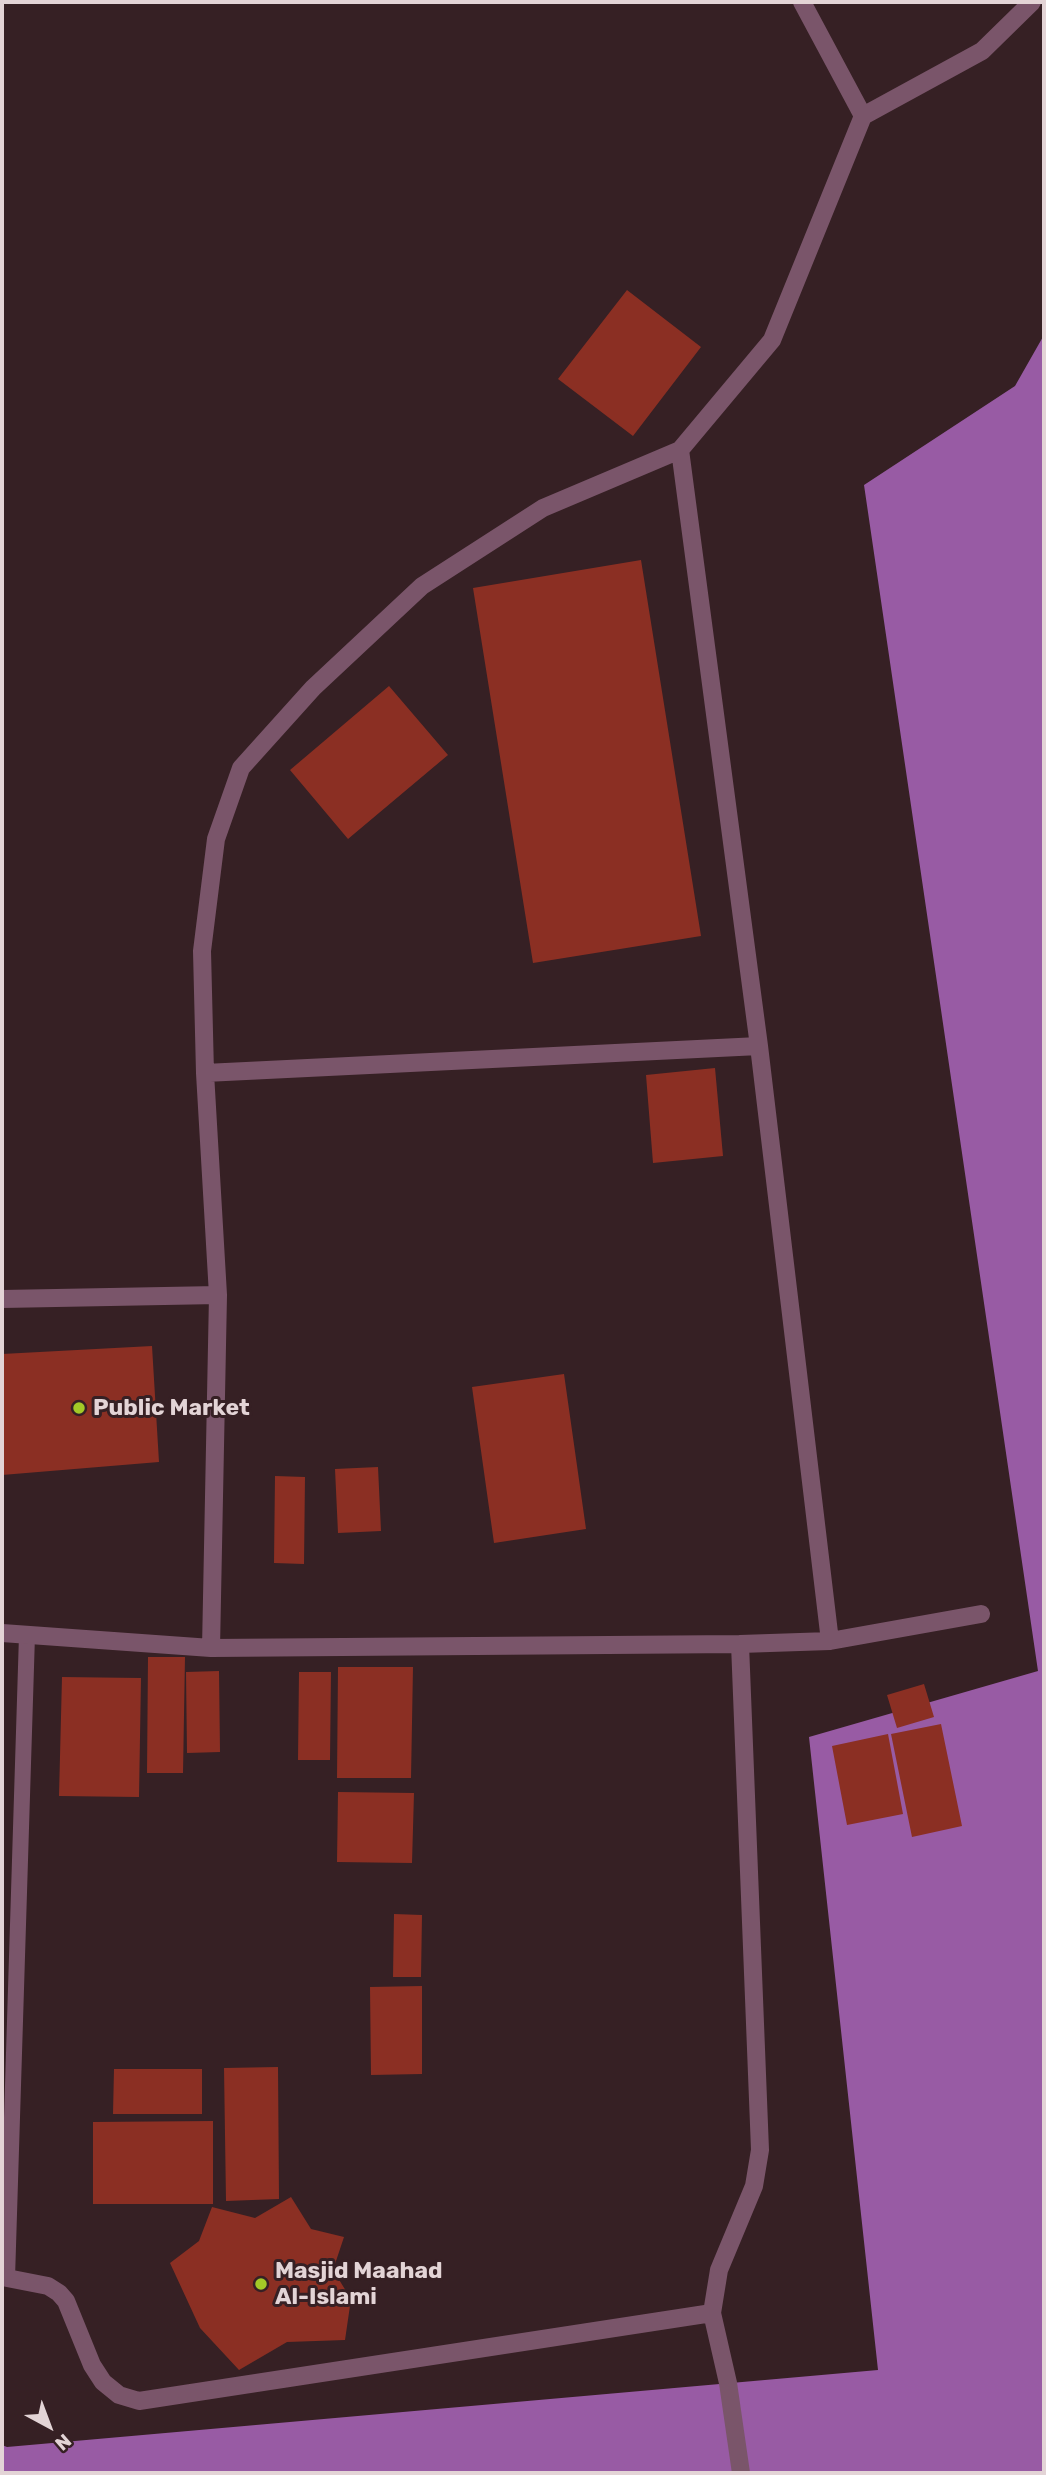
<!DOCTYPE html>
<html>
<head>
<meta charset="utf-8">
<style>
  body { margin:0 }
  #map { position:relative; width:1046px; height:2475px; overflow:hidden; background:#362024; font-family:Rubik,sans-serif }
  canvas { display:block }
  .frame { position:absolute; inset:0; border:4px solid #e3d4d6; pointer-events:none }
  .north { position:absolute; left:14px; top:2391px; width:70px; height:70px; -webkit-text-stroke:5px #362024; paint-order:stroke; rotate:139deg; font-size:19px; font-weight:700; line-height:28px; text-align:center; color:#e3d4d6 }
  .north::after { content:''; display:block; margin:auto; width:24px; height:32px; background:#e3d4d6; clip-path:polygon(50% 0,100% 100%,50% 72%,0 100%) }
</style>
</head>
<body>
<div id="map">
<canvas width="1046" height="2475"></canvas>
<div class="frame"></div>
<div class="north">N</div>
</div>
<script>
const g = document.querySelector('canvas').getContext('2d');
g.lineJoin = 'round';
function paint(path, color) {
  g.fillStyle = color;
  g.fill(path, 'evenodd');
}
function poly(rows) {
  const path = new Path2D();
  for (const r of rows) {
    path.moveTo(r[0], r[1]);
    for (let i = 2; i < r.length; i += 2) path.lineTo(r[i], r[i + 1]);
  }
  return path;
}
function strokePath(path, color, width, dash) {
  g.strokeStyle = color;
  g.lineWidth = width;
  g.lineCap = dash ? 'butt' : 'round';
  g.setLineDash(dash || []);
  g.stroke(path);
}
function write(font, color, halo, rows, align = 'center') {
  g.font = font + ' Rubik,sans-serif';
  g.lineWidth = 6;
  g.setLineDash([]);
  g.textBaseline = 'middle';
  g.strokeStyle = halo;
  g.fillStyle = color;
  for (const [text, x, y, turn = 0] of rows) {
    g.save();
    g.translate(x, y);
    g.rotate((+turn || 0) * Math.PI / 180);
    g.textAlign = isNaN(turn) ? turn : align;
    if (halo) g.strokeText(text, 0, 0);
    g.fillText(text, 0, 0);
    g.restore();
  }
}
const water = poly([
  [1044,335,1044,2473,2,2473,2,2445,7,2447,878,2370,809,1737,1038,1671,864,485,1015,386]
]);
const building = poly([
  [627,290,701,347,633,436,558,379],
  [641,560,701,936,533,963,473,588],
  [389,686,448,755,348,839,290,770],
  [715,1068,723,1156,653,1163,646,1075],
  [152,1346,159,1462,2,1475,2,1354],
  [564,1374,586,1529,494,1543,472,1387],
  [378,1467,381,1531,338,1533,335,1469],
  [275,1476,305,1477,304,1564,274,1563],
  [148,1657,185,1657,183,1773,147,1773],
  [338,1667,413,1667,411,1778,337,1778],
  [219,1671,220,1752,187,1753,186,1672],
  [299,1672,331,1672,330,1760,298,1760],
  [62,1677,141,1678,139,1797,59,1796],
  [924,1684,934,1717,897,1728,887,1695],
  [941,1724,962,1826,912,1837,891,1734],
  [888,1734,903,1814,847,1825,832,1746],
  [338,1792,414,1793,412,1863,337,1862],
  [394,1914,422,1915,421,1977,393,1977],
  [422,1986,422,2074,371,2075,370,1987],
  [278,2067,279,2199,226,2201,224,2068],
  [114,2069,202,2069,202,2114,113,2114],
  [213,2121,213,2204,93,2204,93,2122],
  [291,2197,311,2229,344,2237,333,2270,351,2299,345,2340,287,2342,239,2370,200,2328,170,2263,199,2241,212,2207,255,2218]
]);
const lane = poly([
  [7,2278,27,1635]
]);
const street = poly([
  [863,116,982,51,1032,2],
  [680,450,759,1046,830,1641],
  [205,1073,759,1046],
  [2,1299,218,1295],
  [2,1633,211,1648,740,1644,830,1641,981,1614],
  [740,1644,760,2150,754,2186,719,2270,712,2313,728,2383,741,2473],
  [211,1648,218,1295,205,1073,202,951,216,839,241,768,313,688,422,586,543,508,680,450,772,340,863,116,802,2],
  [2,2277,48,2286,59,2293,66,2301,92,2365,103,2382,119,2395,139,2401,712,2313]
]);
const markers = [
  [79,1408,7,"#a3c927"],
  [261,2284,7,"#a3c927"]
];
const poiNames = [
  ["Public Market",93,1408],
  ["Masjid Maahad",275,2271],
  ["Al-Islami",275,2297]
];
paint(water, '#985ba4');
paint(building, '#8b2f23');
strokePath(lane, '#7a556a', 16);
strokePath(street, '#7a556a', 18);
for (const [x, y, r, color] of markers) {
  const dot = new Path2D();
  dot.arc(x, y, r, 0, 2 * Math.PI);
  g.fillStyle = color;
  g.fill(dot);
  strokePath(dot, '#362024', 2.5);
}
write('bold 23px', '#e3d4d6', '#362024', poiNames, 'left');
</script>
</body>
</html>
